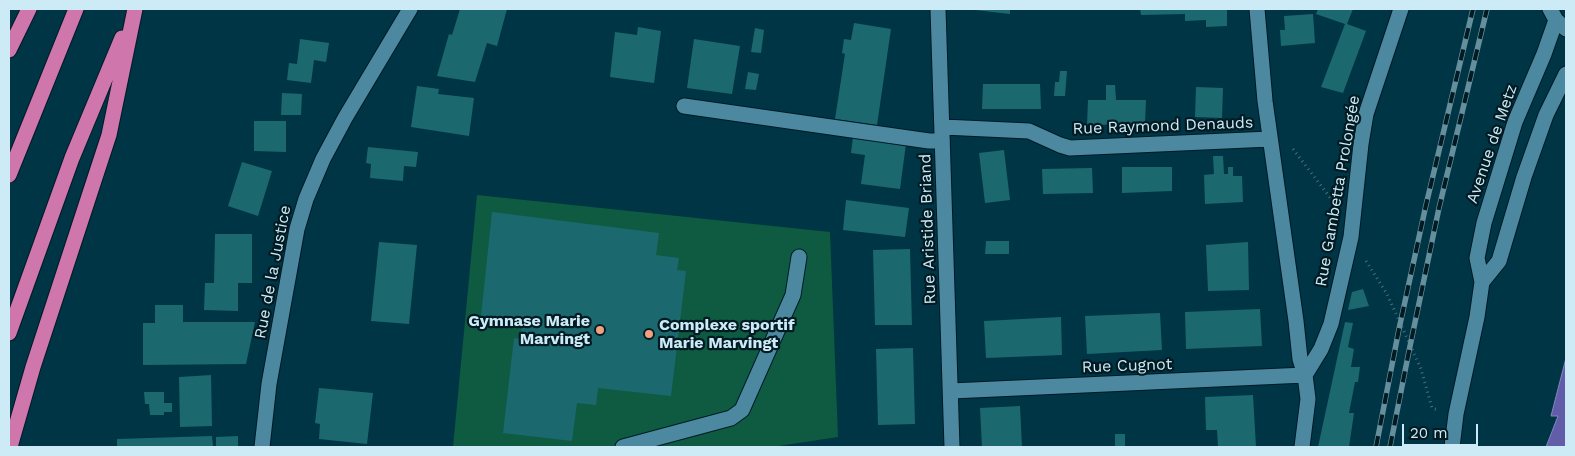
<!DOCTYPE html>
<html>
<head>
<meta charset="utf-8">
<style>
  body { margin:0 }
  #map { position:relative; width:1575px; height:456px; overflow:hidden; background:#003545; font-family:"Work Sans",sans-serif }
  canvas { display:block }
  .frame { position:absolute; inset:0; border:10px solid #cdebf7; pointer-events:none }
  .scale { position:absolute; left:1402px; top:424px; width:76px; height:22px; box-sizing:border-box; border:2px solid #cdebf7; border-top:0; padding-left:6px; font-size:15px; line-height:18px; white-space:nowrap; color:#cdebf7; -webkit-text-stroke:4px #021b23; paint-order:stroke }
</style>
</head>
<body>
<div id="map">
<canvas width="1575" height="456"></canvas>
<div class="frame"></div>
<div class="scale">20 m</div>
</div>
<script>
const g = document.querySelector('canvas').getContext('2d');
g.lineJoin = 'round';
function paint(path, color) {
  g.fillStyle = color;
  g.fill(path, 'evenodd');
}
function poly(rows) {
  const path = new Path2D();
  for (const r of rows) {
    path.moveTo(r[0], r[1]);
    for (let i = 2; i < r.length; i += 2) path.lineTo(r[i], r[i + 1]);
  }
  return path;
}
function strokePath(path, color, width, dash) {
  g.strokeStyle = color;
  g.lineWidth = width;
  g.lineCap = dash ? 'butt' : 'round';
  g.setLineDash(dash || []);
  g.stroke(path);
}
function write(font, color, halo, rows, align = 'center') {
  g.font = font + ' "Work Sans",sans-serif';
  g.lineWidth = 4.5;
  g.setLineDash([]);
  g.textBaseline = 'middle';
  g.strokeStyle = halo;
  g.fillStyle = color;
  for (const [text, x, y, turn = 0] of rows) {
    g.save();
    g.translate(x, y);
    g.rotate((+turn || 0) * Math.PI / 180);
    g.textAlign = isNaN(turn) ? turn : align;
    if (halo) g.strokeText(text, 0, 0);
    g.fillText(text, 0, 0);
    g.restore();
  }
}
const green = poly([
  [477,195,830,232,838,437,772,447,453,447]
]);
const water = poly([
  [1566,358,1566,447,1546,447,1558,416,1551,416,1566,358]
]);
const building = poly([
  [460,9,507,9,497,46,487,43,475,82,437,76,449,34,452,35],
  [966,9,1010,9,1010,14],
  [1140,9,1227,9,1227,26,1206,27,1206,20,1185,21,1185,14,1141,15],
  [1318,9,1353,9,1347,24,1366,31,1343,93,1321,87,1345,24,1316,14],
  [1313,14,1315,43,1281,46,1280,30,1285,30,1284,16],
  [854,23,891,29,877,125,835,119,845,54,842,53,844,39,851,40],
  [638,27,661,31,654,83,610,77,615,32,637,35],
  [755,28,764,30,761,53,751,52],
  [300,39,329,43,326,62,314,60,311,83,287,80,289,63,297,64],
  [694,39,740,46,732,94,687,88],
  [1060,71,1067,71,1065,96,1054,96,1055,82,1059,82],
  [748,72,759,74,756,90,745,89],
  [983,84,1040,84,1041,109,982,109],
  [1106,85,1115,85,1116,100,1146,100,1145,124,1087,125,1088,100,1106,100],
  [417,86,439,89,438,94,474,98,469,136,411,127],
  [1196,87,1223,88,1222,118,1195,117],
  [282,93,302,94,301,115,281,115],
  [254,121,286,121,286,152,254,151],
  [853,137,906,144,900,189,861,184,865,155,851,153],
  [368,147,418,152,416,167,404,166,403,181,370,178,371,164,366,163],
  [1004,150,1010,200,985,203,979,153],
  [1213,156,1223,156,1224,174,1228,174,1228,167,1233,167,1233,176,1242,176,1243,202,1205,204,1204,175,1214,174],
  [242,162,272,171,258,216,228,206],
  [1122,167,1172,167,1172,191,1122,193],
  [1092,168,1093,193,1043,194,1042,169],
  [846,200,909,208,905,237,843,230],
  [492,212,659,233,656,255,679,258,677,270,686,271,671,396,598,388,596,405,577,403,572,441,503,433,514,338,520,339,522,322,481,316],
  [215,234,252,234,252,283,238,283,238,311,204,310,205,283,214,283],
  [986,241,1009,241,1009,254,985,254],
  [379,242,417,245,409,324,371,321],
  [1248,242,1249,290,1208,291,1206,245],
  [910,249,912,325,875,325,873,250],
  [1363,289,1369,306,1348,310,1352,292],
  [155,305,183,305,183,322,255,322,246,364,143,365,143,323,155,323],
  [1260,309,1262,346,1186,349,1185,312],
  [1160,313,1162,350,1087,354,1085,316],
  [1061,317,1062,355,986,358,984,321],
  [1345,322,1353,323,1348,347,1354,349,1351,367,1360,367,1358,382,1355,382,1349,413,1354,413,1349,447,1318,447],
  [913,348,915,424,878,425,876,349],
  [211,375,212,426,180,427,179,377],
  [319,388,373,393,367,444,319,439,320,424,315,423],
  [144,392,164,392,164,403,172,403,172,412,164,412,164,415,150,415,149,404,145,404],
  [1253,395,1256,447,1218,447,1217,430,1206,430,1205,397],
  [1020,406,1022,447,982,447,980,408],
  [1115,434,1125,434,1125,447,1115,447],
  [212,436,213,447,117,447,117,439],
  [238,436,238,447,216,447,216,437]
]);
const path = poly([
  [1293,149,1335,204],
  [1366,261,1387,294,1421,369,1432,408,1438,410]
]);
const lane = poly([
  [684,106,929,141,942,141],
  [623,447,731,418,742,410,793,295,799,257]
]);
const street = poly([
  [938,9,952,447],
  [1257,9,1265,101,1296,321,1300,359,1305,375,1308,399,1302,447],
  [943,127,1029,131,1060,145,1070,148,1270,139],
  [1305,375,1321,349,1331,324,1351,237,1361,144,1366,114,1401,9],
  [951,391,1305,375],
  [262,447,269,384,297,229,306,199,323,159,345,118,410,9]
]);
const secondary = poly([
  [1550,9,1556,20,1566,29],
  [1482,282,1499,261,1524,177,1546,115,1566,74],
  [1452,447,1456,414,1477,317,1482,282,1477,258,1484,223,1515,122,1544,54,1556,20]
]);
const highway = poly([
  [9,50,29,9],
  [9,175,76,9],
  [9,333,72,158,122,38],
  [10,447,33,367,109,135,135,9]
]);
const rail = poly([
  [1376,447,1399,329,1426,205,1473,9],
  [1390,447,1409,351,1439,208,1487,9]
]);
const markers = [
  [600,330,5,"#f2a17e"],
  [649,334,5,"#f2a17e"]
];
const streetNames = [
  ["Rue Raymond Denauds",1163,126,-2],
  ["Avenue de Metz",1492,144,-71],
  ["Rue Gambetta Prolongée",1338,191,-80],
  ["Rue Aristide Briand",928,229,-92],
  ["Rue de la Justice",273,272,-79],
  ["Rue Cugnot",1127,366,-2]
];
const poiNames = [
  ["Gymnase Marie",590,321],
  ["Marvingt",590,339],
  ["Complexe sportif",659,325,"left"],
  ["Marie Marvingt",659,343,"left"]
];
paint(green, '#0e5b41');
paint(water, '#615da8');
strokePath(water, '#8188c0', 1);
paint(building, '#1c686f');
strokePath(lane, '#001b26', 17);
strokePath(street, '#001b26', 17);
strokePath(secondary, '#001b26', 17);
strokePath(highway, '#001b26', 17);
strokePath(path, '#447180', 3, [1, 4]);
strokePath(lane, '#4c89a0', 15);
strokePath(street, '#4c89a0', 15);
strokePath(secondary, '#4c89a0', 15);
strokePath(highway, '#cf76ac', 15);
strokePath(rail, '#668f9d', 5.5);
strokePath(rail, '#021b23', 4, [11]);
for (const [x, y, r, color] of markers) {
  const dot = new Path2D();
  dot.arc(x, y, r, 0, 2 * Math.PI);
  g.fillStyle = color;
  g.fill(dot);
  strokePath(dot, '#021b23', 2);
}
write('16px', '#cdebf7', '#021b23', streetNames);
write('bold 16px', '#cdebf7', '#021b23', poiNames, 'right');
</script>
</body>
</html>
